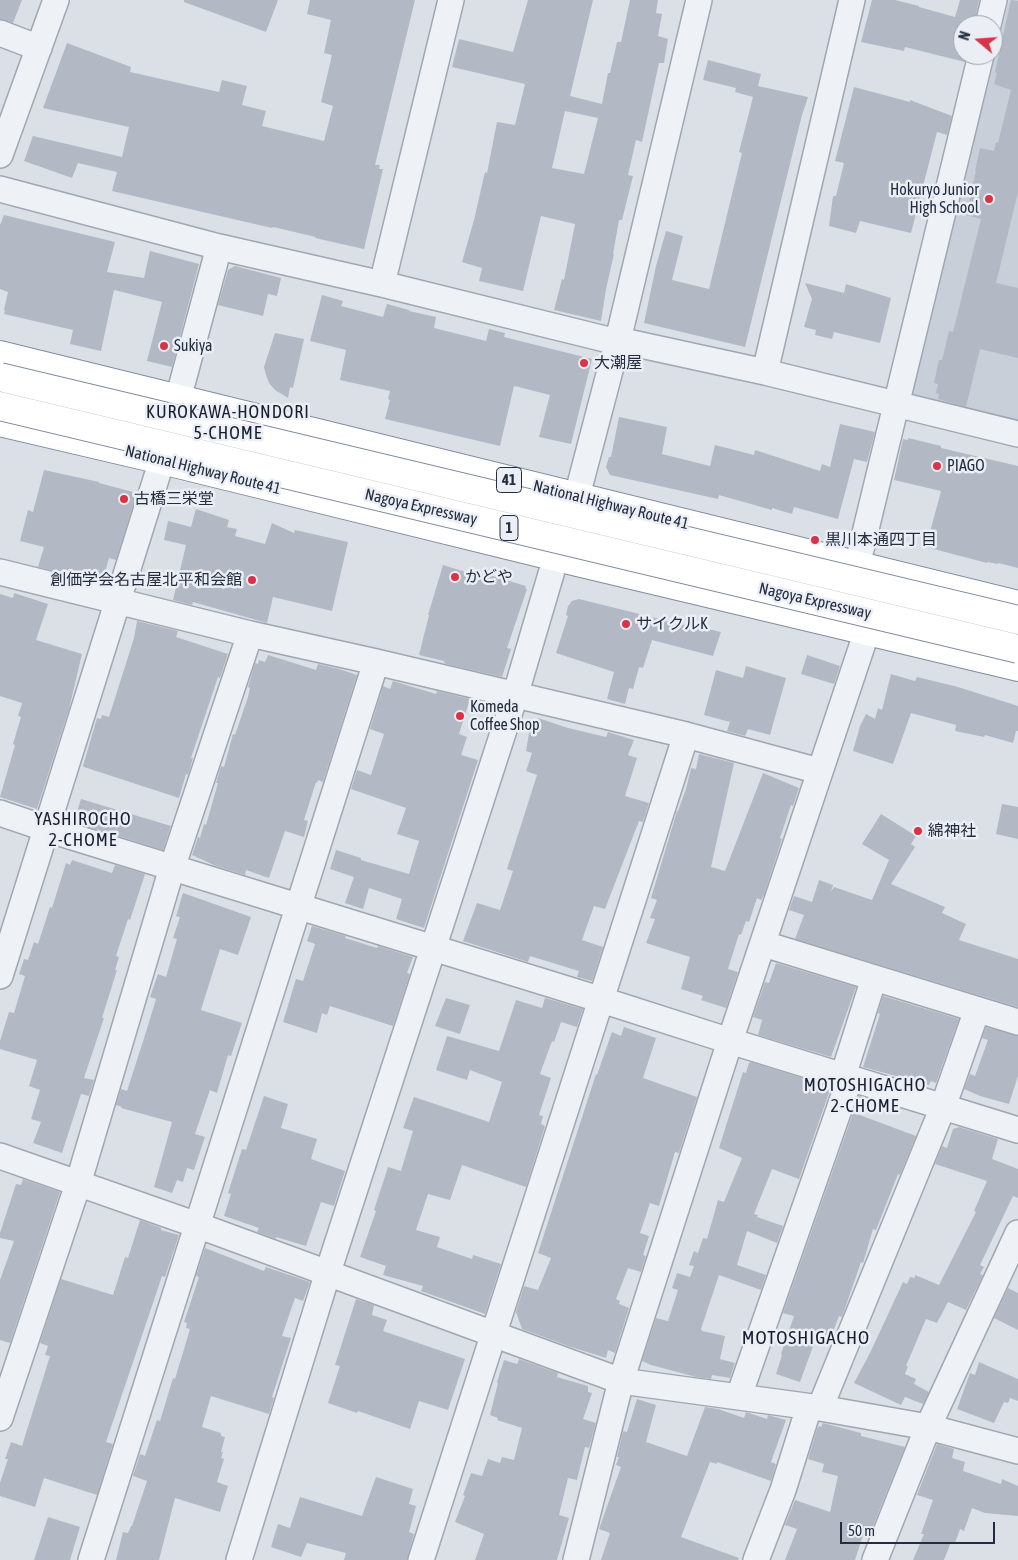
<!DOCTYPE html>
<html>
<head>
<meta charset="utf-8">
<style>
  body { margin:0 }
  #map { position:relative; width:1018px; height:1560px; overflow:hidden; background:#dbe0e7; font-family:"Asap Condensed",sans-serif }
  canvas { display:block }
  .north { position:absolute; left:953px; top:15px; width:50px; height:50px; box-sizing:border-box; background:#ebeff5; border:1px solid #9ba1ac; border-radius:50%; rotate:288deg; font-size:14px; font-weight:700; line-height:20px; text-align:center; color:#242d3f }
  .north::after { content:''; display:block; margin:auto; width:18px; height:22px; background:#da3348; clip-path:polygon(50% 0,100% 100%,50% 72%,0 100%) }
  .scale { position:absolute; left:840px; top:1522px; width:155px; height:22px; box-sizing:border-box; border:2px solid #242d3f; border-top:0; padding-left:6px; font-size:15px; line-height:18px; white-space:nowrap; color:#242d3f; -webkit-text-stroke:4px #ebeff5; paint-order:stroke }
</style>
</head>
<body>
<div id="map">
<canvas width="1018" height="1560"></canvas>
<div class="north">N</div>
<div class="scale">50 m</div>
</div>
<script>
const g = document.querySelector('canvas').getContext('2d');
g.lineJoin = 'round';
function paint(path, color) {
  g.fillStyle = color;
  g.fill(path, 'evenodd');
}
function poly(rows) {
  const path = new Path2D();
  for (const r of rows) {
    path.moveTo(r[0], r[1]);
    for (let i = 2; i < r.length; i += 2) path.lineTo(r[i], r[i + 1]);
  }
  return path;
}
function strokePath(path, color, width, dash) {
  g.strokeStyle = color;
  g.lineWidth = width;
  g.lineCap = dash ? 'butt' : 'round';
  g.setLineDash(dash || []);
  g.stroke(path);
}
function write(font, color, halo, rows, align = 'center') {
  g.font = font + ' "Asap Condensed","Noto Sans JP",sans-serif';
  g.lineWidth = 5;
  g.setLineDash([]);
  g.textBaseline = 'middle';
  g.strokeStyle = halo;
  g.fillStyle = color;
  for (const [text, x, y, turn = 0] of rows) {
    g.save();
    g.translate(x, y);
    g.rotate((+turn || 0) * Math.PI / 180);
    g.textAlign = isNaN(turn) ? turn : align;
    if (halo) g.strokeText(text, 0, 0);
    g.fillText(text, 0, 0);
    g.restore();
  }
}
const built = poly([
  [1009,0,1018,0,1018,425,910,399]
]);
const building = poly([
  [0,0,22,0,13,23,0,19],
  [184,0,278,0,266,32,184,2],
  [310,0,415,0,375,165,380,165,379,169,383,169,364,249,315,238,316,237,273,227,272,228,112,191,117,172,78,163,72,178,24,161,33,136,122,157,129,127,43,108,67,43,131,67,130,72,219,92,222,80,247,86,242,105,266,111,262,126,324,141,333,106,321,102,332,55,324,53,331,20,307,14],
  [528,0,593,0,570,96,602,104,600,110,602,104,608,73,610,73,617,42,621,42,630,0,658,0,656,13,662,14,658,36,668,39,664,63,659,63,642,142,636,140,628,175,633,176,622,220,619,220,613,254,614,254,606,289,601,321,554,310,562,279,564,280,575,224,541,216,523,291,479,281,482,268,462,262,474,220,485,172,487,173,497,122,515,125,525,84,452,67,459,39,513,52],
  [565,111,598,118,584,174,552,168],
  [872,0,895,0,919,6,919,7,955,17,960,0,979,0,974,25,963,25,963,55,966,55,965,62,905,47,904,51,861,42],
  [1011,0,1018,1,1018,192,996,283,1018,288,1018,358,980,349,966,407,938,399,939,394,936,393,938,384,934,383,939,360,942,360,949,331,953,332,981,219,966,215,976,171,975,171,980,148,994,151,996,142,998,143,1011,90,994,84,997,73,995,72],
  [708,60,761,74,758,86,808,97,802,115,745,347,644,323,656,266,666,231,683,236,672,280,709,289,742,153,739,152,753,97,735,92,736,88,703,80],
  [854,87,910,102,910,100,952,116,947,135,937,132,911,233,860,221,856,233,829,226,833,196,836,196,844,163,835,161],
  [4,215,115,242,107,272,144,278,150,251,199,264,172,367,147,361,162,302,114,290,101,351,70,344,73,330,4,314,5,311,4,310,8,292,0,289,0,225],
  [235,266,281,278,277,296,268,294,263,316,218,305,228,270],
  [805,283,844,293,846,284,891,298,880,343,834,332,832,339,815,335,816,330,804,327,812,299],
  [322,295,343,301,341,306,383,317,387,304,409,310,409,311,436,317,434,328,486,341,489,329,505,333,504,337,592,359,571,444,539,437,550,395,514,386,500,446,385,419,390,400,388,399,390,391,340,380,346,350,310,341],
  [275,333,304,339,293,388,290,387,288,398,275,390,269,383,266,375,264,367],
  [619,417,667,427,662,454,710,466,715,445,754,455,755,450,820,471,822,464,830,467,840,424,875,432,867,462,854,459,838,519,794,507,792,514,772,508,772,510,719,495,718,499,610,475,606,467,609,457,611,457],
  [908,438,941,446,941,448,1018,466,1018,568,998,563,998,564,987,562,987,563,926,547,941,491,894,480,903,439,908,440],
  [44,470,99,482,99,483,137,493,116,560,109,558,103,580,63,569,62,573,38,567,44,547,20,541,28,510,33,512],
  [196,509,229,520,227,527,237,529,235,536,265,544,272,523,294,533,295,530,348,542,332,611,273,597,267,623,193,602,192,605,173,600,186,545,164,540,168,521,191,527],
  [443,565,482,577,483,573,526,586,525,588,527,589,507,648,511,649,502,677,446,664,444,662,444,661,419,655,429,615,428,615],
  [14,593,48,604,36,640,82,654,69,709,37,809,0,797,15,745,13,744,21,717,18,716,22,703,0,696,0,594,13,598],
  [579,599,700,629,700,627,721,632,713,656,652,640,643,668,639,667,633,689,629,688,625,704,607,699,614,672,556,653,568,616,566,615,568,606,572,601],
  [137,621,178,631,176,637,228,654,220,678,218,677,191,758,193,758,188,775,186,774,179,798,84,767,83,766,97,718,101,719,102,715,109,717,134,638],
  [268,655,316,670,318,664,339,669,357,675,323,782,318,780,317,783,316,782,304,820,308,821,304,837,285,831,269,878,246,870,245,875,216,866,192,855,198,837,200,838,204,824,206,825,218,783,216,783,221,766,224,767,233,734,235,735,248,697,250,688,248,687,255,663,258,664,259,660,265,662],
  [807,655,840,666,834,684,801,674],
  [746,666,786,678,770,735,748,729,745,736,727,731,730,722,704,715,716,670,743,678],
  [891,674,915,681,917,677,958,687,1018,706,1018,731,1016,731,1013,743,985,735,984,737,955,731,956,725,911,713,893,764,853,751,860,726,866,714,875,719,878,708,882,710],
  [393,681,436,694,437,691,470,699,459,734,467,737,461,755,478,760,424,928,396,919,402,899,369,888,363,909,345,903,354,877,330,869,336,850,361,858,361,860,409,874,419,841,397,834,406,808,351,789,357,770,371,775,384,734,370,729,383,686,390,689],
  [538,718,568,728,606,737,608,732,634,740,628,755,637,758,625,796,649,803,643,822,639,821,605,909,594,906,582,940,603,947,592,981,577,977,579,971,530,956,528,962,463,941,477,903,500,910,513,871,507,869,537,775,526,771,532,753,526,751,530,727],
  [699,754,734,763,711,867,725,871,763,773,799,788,793,806,791,805,780,838,782,839,764,895,761,900,757,898,749,922,746,921,741,935,739,934,728,969,738,972,726,1008,701,1000,703,996,681,989,690,957,646,943,655,919,650,918,657,900,651,898,677,811,678,811,686,789,691,768,696,769],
  [81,799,171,826,163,850,74,822],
  [1002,804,1018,807,1018,839,996,834],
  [881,814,916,836,911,844,915,847,891,884,945,907,942,913,966,924,959,940,1018,959,1018,1007,795,939,804,915,789,910,794,896,812,902,819,880,833,885,831,892,834,887,872,900,889,860,862,844],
  [72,860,112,873,115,865,145,874,130,920,128,919,116,956,119,957,115,970,117,970,102,1018,104,1018,84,1078,94,1080,89,1096,81,1094,62,1153,33,1143,41,1122,31,1119,40,1090,29,1086,37,1060,0,1049,0,1041,9,1012,14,1013,25,976,19,974,24,959,28,960,34,942,38,944,50,907,52,908,66,863,70,865],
  [183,893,251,917,238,955,220,949,201,1010,242,1023,231,1056,228,1055,217,1093,210,1090,195,1134,205,1137,194,1170,187,1168,183,1182,177,1180,172,1193,154,1187,172,1122,121,1108,122,1107,116,1105,121,1089,127,1091,146,1032,156,999,150,997,158,974,166,977,177,939,173,938,180,917,176,916],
  [312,926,346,936,345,938,377,948,378,946,413,957,407,973,410,974,393,1026,330,1006,327,1015,322,1013,317,1033,283,1022,296,979,303,981,315,944,307,941],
  [776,963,856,987,831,1057,758,1035,762,1020,753,1017,765,982,769,983],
  [883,996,959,1019,936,1083,931,1081,929,1085,863,1067,880,1014,878,1013],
  [446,998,470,1005,460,1034,435,1026],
  [545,998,583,1009,577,1027,561,1022,554,1042,552,1041,540,1074,551,1078,539,1115,543,1116,541,1124,545,1126,526,1187,462,1165,450,1200,428,1194,416,1230,440,1237,437,1247,472,1259,473,1255,501,1264,485,1314,421,1291,423,1286,383,1275,386,1266,360,1257,376,1211,374,1210,388,1167,401,1171,413,1131,403,1128,414,1097,489,1122,502,1082,470,1070,467,1080,436,1070,447,1036,499,1051,516,1000,542,1008],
  [624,1027,656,1038,643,1078,697,1097,679,1153,675,1152,659,1206,650,1203,640,1233,649,1236,643,1255,646,1256,641,1272,628,1268,616,1299,620,1301,619,1304,629,1308,615,1353,608,1350,606,1358,568,1346,522,1329,516,1312,524,1286,538,1290,551,1258,538,1253,596,1074,597,1075,612,1032,621,1036],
  [986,1027,1018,1036,1018,1076,1009,1104,980,1096,964,1089,970,1074,975,1076,988,1040,982,1038],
  [751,1062,831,1087,799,1179,772,1169,754,1214,758,1215,757,1217,783,1226,777,1243,747,1231,737,1265,766,1275,761,1290,719,1275,701,1329,702,1331,725,1336,720,1359,735,1363,730,1378,712,1375,711,1379,696,1377,651,1365,642,1361,656,1318,668,1321,678,1290,672,1288,677,1273,690,1277,694,1266,689,1265,694,1251,698,1253,703,1238,707,1239,718,1200,724,1202,742,1158,719,1148,743,1072,746,1073,749,1063],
  [264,1096,288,1104,281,1128,317,1139,311,1159,345,1171,334,1206,321,1202,306,1246,276,1237,276,1239,257,1232,259,1228,224,1216,231,1194,228,1193,242,1149,246,1150],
  [859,1096,863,1097,857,1114,916,1136,900,1175,898,1174,876,1230,873,1229,863,1263,861,1262,842,1317,839,1316,828,1345,815,1341,800,1382,776,1374,782,1355,781,1354,794,1316,783,1313],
  [959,1127,998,1139,992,1159,1018,1169,1018,1198,1013,1196,980,1265,984,1267,980,1274,983,1275,966,1310,948,1302,937,1323,926,1319,906,1366,908,1366,905,1374,916,1379,914,1384,929,1392,923,1404,905,1397,901,1405,854,1383,870,1353,903,1282,907,1284,910,1277,915,1278,915,1275,939,1285,976,1212,974,1211,987,1181,935,1164,942,1146,947,1148,953,1129],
  [23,1179,60,1192,10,1343,0,1340,0,1280,14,1241,0,1238,0,1233,16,1184,21,1185],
  [140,1220,161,1228,161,1230,179,1235,165,1277,162,1276,153,1303,106,1442,113,1444,97,1495,44,1478,35,1507,0,1496,0,1483,8,1459,5,1459,11,1442,22,1446,50,1356,45,1355,48,1346,40,1343,61,1279,113,1295,125,1257,128,1258],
  [205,1248,264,1271,266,1267,310,1282,303,1301,295,1298,282,1336,291,1338,272,1397,274,1398,269,1414,211,1396,202,1427,221,1433,221,1436,225,1437,221,1452,223,1452,221,1458,224,1459,217,1482,228,1486,220,1512,175,1498,159,1560,116,1560,123,1532,128,1533,131,1526,132,1526,147,1481,133,1476,140,1454,145,1456,157,1420,160,1421,173,1378,175,1379,190,1329,186,1328,187,1323,184,1322,199,1277,196,1276],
  [1008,1288,1018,1293,1018,1330,994,1318],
  [356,1299,374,1305,372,1315,387,1320,383,1331,465,1359,448,1410,419,1401,410,1429,358,1411,357,1413,328,1403,340,1366,335,1365],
  [519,1359,558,1373,557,1377,588,1386,588,1392,592,1393,583,1419,596,1423,589,1448,585,1447,577,1480,568,1478,559,1515,569,1518,557,1560,475,1560,484,1534,455,1522,465,1496,463,1495,471,1473,482,1476,488,1459,500,1463,502,1457,514,1460,522,1428,497,1420,498,1418,490,1415,498,1383,497,1382,504,1360,517,1364],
  [979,1362,1018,1379,1018,1401,1010,1398,1008,1403,1004,1402,994,1423,957,1409,970,1373,975,1375],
  [637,1399,656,1405,646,1442,687,1456,705,1407,718,1409,744,1418,746,1412,767,1419,768,1415,786,1420,771,1462,776,1464,771,1481,717,1462,717,1464,710,1462,681,1537,739,1558,738,1560,601,1560,610,1533,599,1529,621,1467,616,1465,619,1457,617,1457,623,1431,627,1432],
  [823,1423,861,1433,861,1436,905,1447,869,1536,863,1535,855,1560,785,1560,797,1529,785,1525,795,1500,830,1512,838,1476,822,1472,824,1464,808,1459,817,1429,819,1426,821,1427],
  [937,1444,954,1449,952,1458,965,1462,963,1471,1001,1484,1002,1479,1018,1486,1018,1516,985,1513,972,1508,964,1531,960,1529,955,1543,951,1542,944,1560,913,1560,924,1534,921,1534,933,1500,917,1495],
  [376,1477,413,1489,409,1504,416,1506,409,1532,414,1534,407,1560,344,1560,346,1553,307,1543,301,1557,271,1547,278,1524,290,1528,300,1497,362,1516],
  [48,1517,80,1527,70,1560,34,1560]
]);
const minor = poly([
  [988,25,994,0],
  [0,33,39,48],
  [0,155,56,0],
  [0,189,219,247,382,284,605,339,618,340,765,372,1018,434],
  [382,284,451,0],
  [765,372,852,0],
  [178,399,219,247],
  [857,566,981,55],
  [0,572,250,634,376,662,686,735,819,771],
  [0,813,47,829,602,1000,730,1041,1018,1130],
  [764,944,1018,1022],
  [0,976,162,460],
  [843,1076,874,978],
  [0,1156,197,1225,621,1381,820,1408,928,1427,1018,1451],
  [739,1396,850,1078],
  [820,1408,943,1107,977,1010],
  [0,1418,78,1184,172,868,250,634],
  [91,1560,376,662],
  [239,1560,328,1272,515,696,556,557,577,496,618,340,699,0],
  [421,1560,686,735],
  [576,1560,621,1381,730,1041,867,631],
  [756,1560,783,1490,809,1407],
  [875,1560,928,1427,1018,1233]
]);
const highway = poly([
  [0,355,1018,605],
  [0,422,162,460,556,557,1018,667]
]);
const highwayBridge = poly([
  [0,377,1018,620],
  [0,406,1018,649]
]);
const markers = [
  [989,199,5,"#da3348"],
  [164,346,5,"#da3348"],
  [584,363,5,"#da3348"],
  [937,466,5,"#da3348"],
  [124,499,5,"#da3348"],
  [815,540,5,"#da3348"],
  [455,577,5,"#da3348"],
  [252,580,5,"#da3348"],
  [626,624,5,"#da3348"],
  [460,716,5,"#da3348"],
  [918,831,5,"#da3348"]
];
const shields = [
  [509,480,25],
  [509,528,18]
];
const shieldNames = [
  ["41",509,480],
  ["1",509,528]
];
const poiNames = [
  ["Hokuryo Junior",979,190,"right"],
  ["High School",979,208,"right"],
  ["Sukiya",174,346],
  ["大潮屋",594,363],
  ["PIAGO",947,466],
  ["古橋三栄堂",134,499],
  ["黒川本通四丁目",825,540],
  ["かどや",465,577],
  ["創価学会名古屋北平和会館",242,580,"right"],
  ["サイクルK",636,624],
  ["Komeda",470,707],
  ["Coffee Shop",470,725],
  ["綿神社",928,831]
];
const streetNames = [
  ["National Highway Route 41",203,470,14],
  ["National Highway Route 41",611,505,14],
  ["Nagoya Expressway",421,507,13],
  ["Nagoya Expressway",815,601,13]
];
const neighbourhoodNames = [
  ["KUROKAWA-HONDORI",228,412],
  ["5-CHOME",228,433],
  ["YASHIROCHO",83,819],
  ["2-CHOME",83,840],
  ["MOTOSHIGACHO",865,1085],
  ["2-CHOME",865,1106]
];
const quarterNames = [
  ["MOTOSHIGACHO",806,1338]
];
paint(built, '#c9cfd9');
paint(building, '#b2b9c4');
strokePath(minor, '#a0a7b1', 28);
strokePath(highway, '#818c9f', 30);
strokePath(minor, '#eef1f5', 25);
strokePath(highway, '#fff', 28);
strokePath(highwayBridge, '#818c9f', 30, []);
strokePath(highwayBridge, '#fff', 28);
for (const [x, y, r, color] of markers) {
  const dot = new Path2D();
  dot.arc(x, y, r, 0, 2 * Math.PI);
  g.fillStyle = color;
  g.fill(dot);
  strokePath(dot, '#ebeff5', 2);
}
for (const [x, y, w] of shields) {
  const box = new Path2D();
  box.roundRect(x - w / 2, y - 12.5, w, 25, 4);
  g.fillStyle = '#ebeff5';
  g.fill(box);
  strokePath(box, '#242d3f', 1);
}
write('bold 15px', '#242d3f', null, shieldNames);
write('16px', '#242d3f', '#ebeff5', poiNames, 'left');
write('16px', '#242d3f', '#ebeff5', streetNames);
g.letterSpacing = '1px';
write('18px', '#171e2f', '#ebeff5', neighbourhoodNames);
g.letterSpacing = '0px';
g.letterSpacing = '1px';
write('19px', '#171e2f', '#ebeff5', quarterNames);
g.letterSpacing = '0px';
</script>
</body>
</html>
